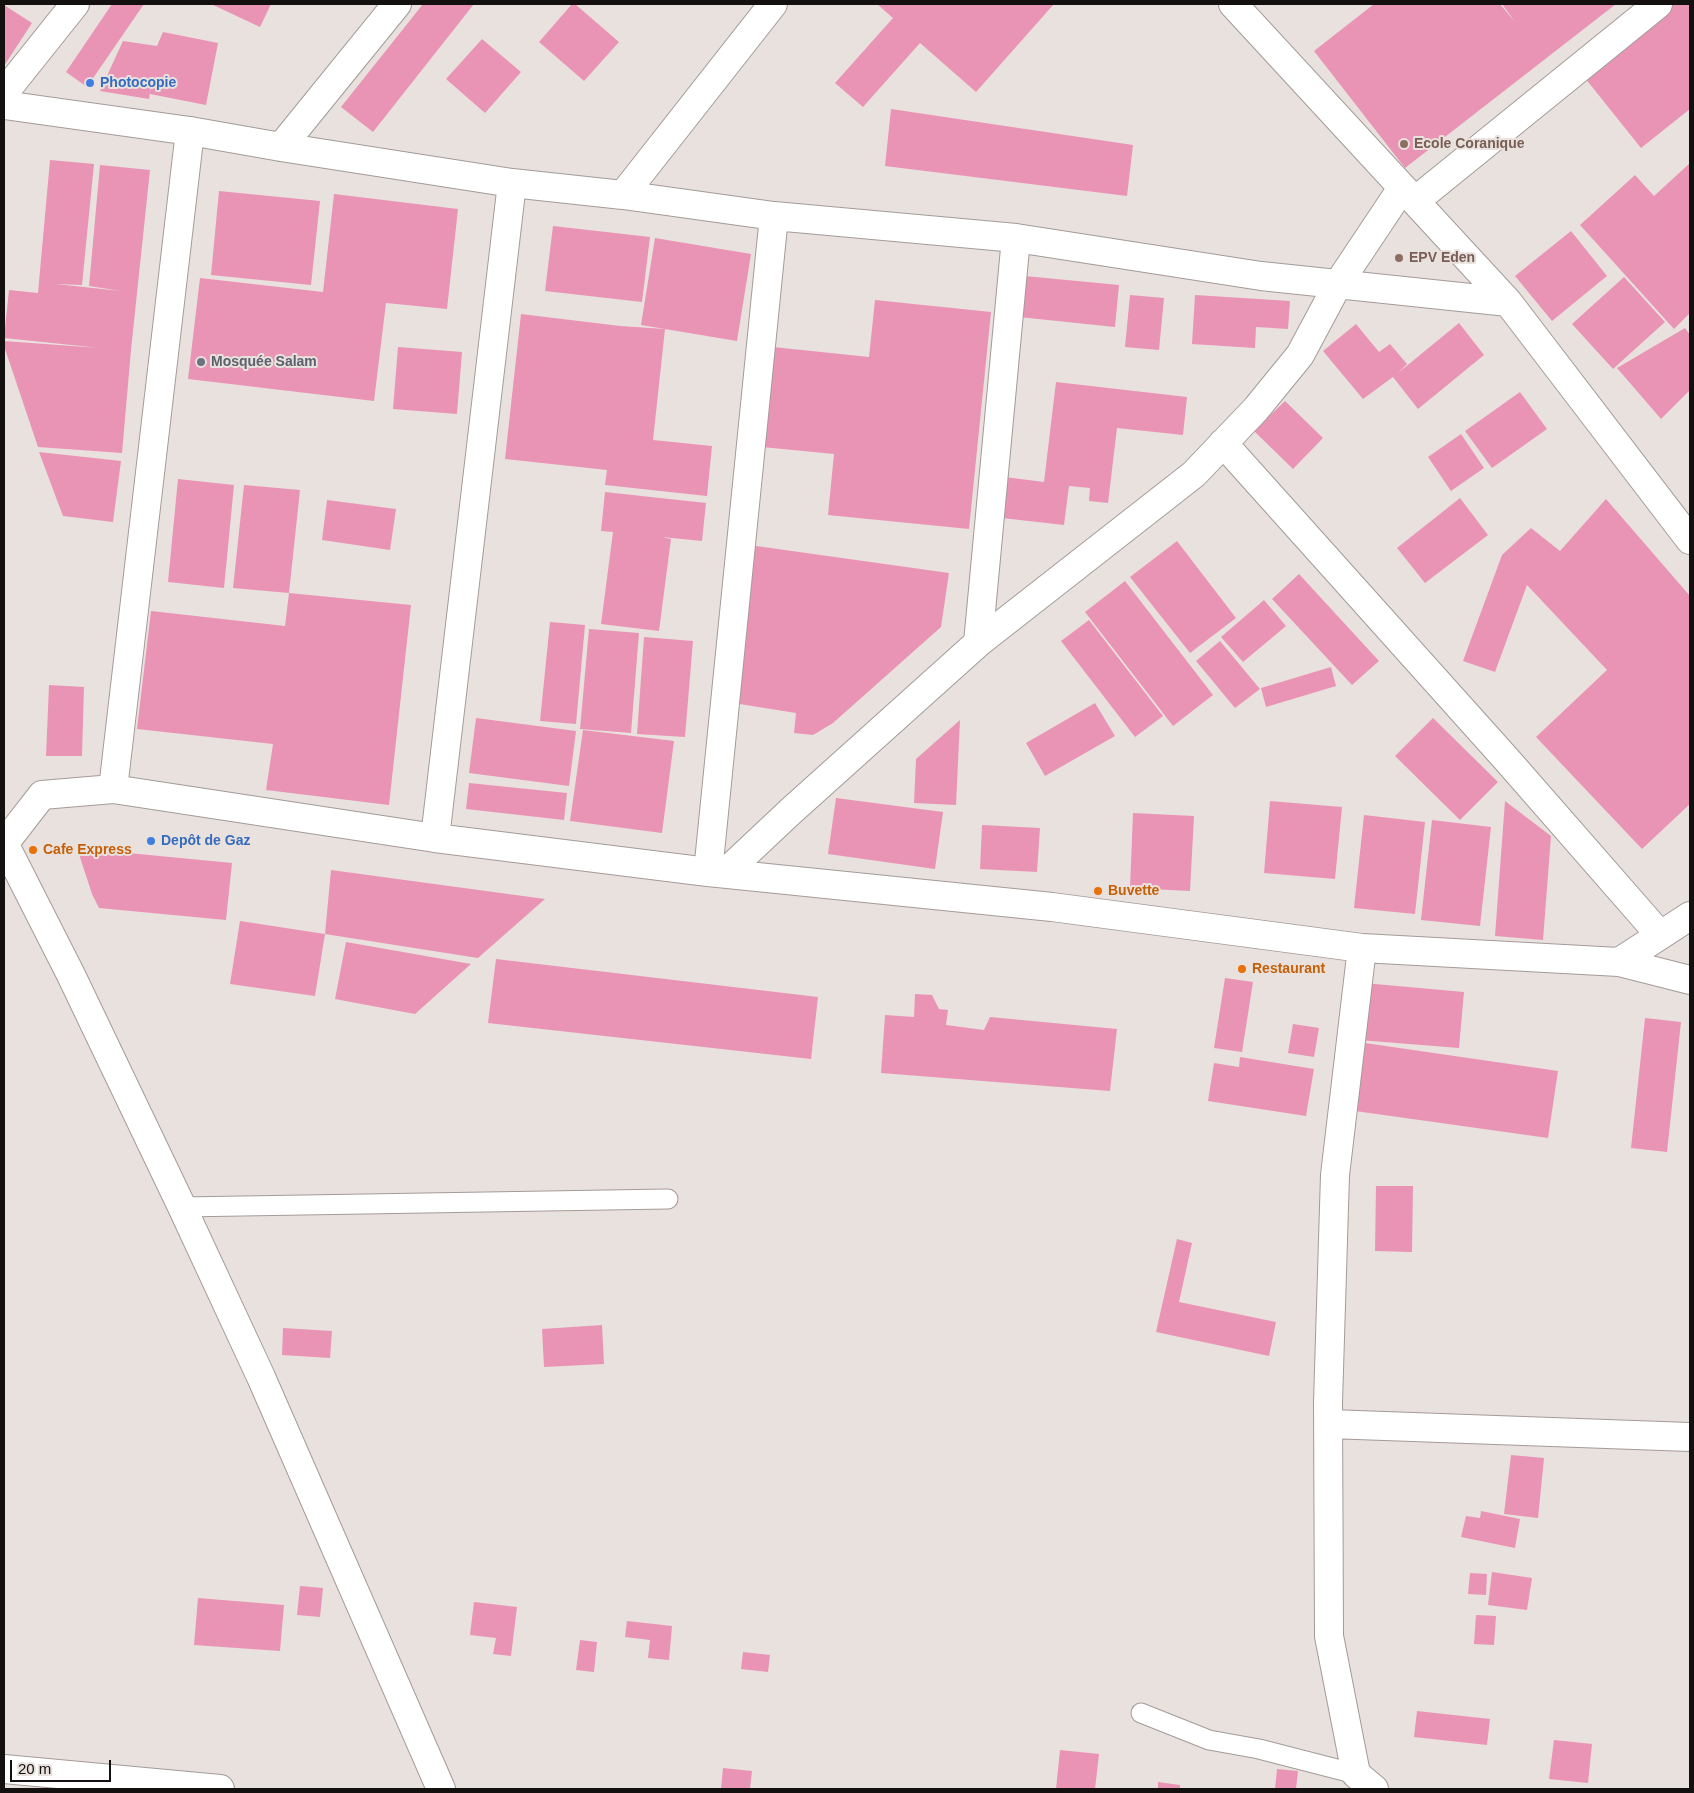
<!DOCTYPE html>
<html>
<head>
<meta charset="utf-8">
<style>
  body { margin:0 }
  #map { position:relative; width:1694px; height:1793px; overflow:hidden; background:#e9e1dd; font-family:Helvetica,sans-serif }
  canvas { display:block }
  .frame { position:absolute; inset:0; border:5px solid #13100f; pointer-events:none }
  .scale { position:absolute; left:10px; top:1760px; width:101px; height:22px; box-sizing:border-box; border:2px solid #13100f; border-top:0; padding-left:6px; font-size:15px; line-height:18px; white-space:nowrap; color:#13100f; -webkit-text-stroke:4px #e9e1dd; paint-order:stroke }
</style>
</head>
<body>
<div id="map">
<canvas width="1694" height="1793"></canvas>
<div class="frame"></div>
<div class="scale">20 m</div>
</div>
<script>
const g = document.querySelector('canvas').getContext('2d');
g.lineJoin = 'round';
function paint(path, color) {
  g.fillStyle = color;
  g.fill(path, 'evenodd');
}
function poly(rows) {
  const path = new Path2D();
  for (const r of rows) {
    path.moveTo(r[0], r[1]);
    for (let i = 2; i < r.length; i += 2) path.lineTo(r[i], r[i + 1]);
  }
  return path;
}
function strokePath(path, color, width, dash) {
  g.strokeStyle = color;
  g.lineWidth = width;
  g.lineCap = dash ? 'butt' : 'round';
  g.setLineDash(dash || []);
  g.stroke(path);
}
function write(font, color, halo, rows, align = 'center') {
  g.font = font + ' Helvetica,sans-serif';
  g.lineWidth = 4;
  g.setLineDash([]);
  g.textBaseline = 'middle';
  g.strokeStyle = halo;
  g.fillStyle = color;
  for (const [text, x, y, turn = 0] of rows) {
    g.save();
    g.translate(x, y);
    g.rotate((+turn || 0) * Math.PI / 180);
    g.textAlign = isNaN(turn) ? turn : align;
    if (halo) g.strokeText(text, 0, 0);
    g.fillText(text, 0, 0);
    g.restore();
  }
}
const building = poly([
  [112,4,144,4,87,87,66,72],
  [211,4,271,4,260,27],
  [423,4,474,4,373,132,341,107],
  [572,4,575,4,619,42,584,81,539,42],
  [877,4,1054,4,976,92,920,43,863,107,835,83,893,18],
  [1374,4,1500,4,1515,22,1502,4,1616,4,1405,168,1314,51],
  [1667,4,1690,4,1690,109,1641,148,1581,73],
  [4,5,32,23,4,66],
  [163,32,218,43,206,105,150,94,153,73,149,99,100,91,123,41,157,46],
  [482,39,521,72,485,113,446,79],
  [891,109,1133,145,1127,196,885,166],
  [50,160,94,164,82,285,56,284,121,291,89,286,100,165,150,170,131,350,122,453,38,447,4,346,4,341,100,348,4,338,9,290,38,293],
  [1690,163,1690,313,1674,329,1580,225,1635,175,1654,196],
  [219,191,320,201,311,285,211,275],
  [334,194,458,209,447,309,386,303,374,401,188,379,200,278,323,292],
  [553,226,650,237,642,302,545,291],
  [1571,231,1607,276,1552,321,1515,276],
  [655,238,751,254,737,341,641,325],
  [1014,275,1119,285,1115,327,1009,316],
  [1624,277,1665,322,1613,369,1572,324],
  [1130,295,1164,298,1159,350,1125,347],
  [1195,295,1290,301,1288,329,1256,327,1255,348,1192,344],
  [875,300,991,312,969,529,828,515,834,454,762,447,773,347,869,357],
  [521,314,620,326,665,329,653,440,712,446,707,496,605,485,607,470,505,459],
  [1459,323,1484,355,1418,409,1393,377,1363,399,1323,351,1356,324,1379,352,1390,344,1407,364,1398,373],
  [1685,328,1690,335,1690,390,1661,419,1617,368],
  [398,347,462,352,457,414,393,409],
  [1056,382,1187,397,1183,435,1117,428,1108,503,1089,501,1090,488,1069,486,1064,525,993,517,997,476,1044,482],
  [1520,392,1547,429,1492,468,1465,431],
  [1285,401,1323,438,1293,469,1254,431],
  [1461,434,1484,468,1451,491,1428,457],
  [39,452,121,461,113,522,63,516],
  [178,479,234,485,224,588,168,582],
  [244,485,300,490,289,593,233,588],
  [605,492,706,503,702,541,662,537,671,539,659,631,601,624,613,532,601,531],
  [1460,498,1488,535,1425,583,1397,548],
  [1606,499,1690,596,1690,804,1642,849,1536,737,1607,670,1527,585,1495,672,1463,661,1502,555,1531,528,1560,551],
  [327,500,396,509,390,550,322,540],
  [1177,541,1236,618,1190,653,1130,577],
  [749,545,949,573,941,627,833,723,813,735,794,733,796,713,727,702],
  [1299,574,1379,661,1352,685,1272,599],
  [1125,581,1213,695,1173,726,1085,612],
  [289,593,411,605,389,805,266,790,273,744,137,729,151,611,285,626],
  [1264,600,1286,626,1243,662,1221,637],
  [1089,620,1163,716,1135,737,1061,641],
  [550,622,585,625,576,724,540,721],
  [589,629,639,633,631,733,580,729],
  [644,637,693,641,685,737,637,734],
  [1220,641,1260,689,1235,708,1196,661],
  [1331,667,1336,686,1266,707,1261,688],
  [49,685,84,687,82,756,46,756],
  [1095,703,1115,736,1045,776,1026,743],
  [476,718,576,731,569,786,469,773],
  [1433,718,1498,782,1460,820,1395,756],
  [960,720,956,805,914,803,916,759],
  [583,730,674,741,662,833,570,821],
  [469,783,567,793,564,820,466,809],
  [836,798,943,812,935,869,828,854],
  [1270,801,1342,807,1335,879,1264,873],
  [1505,801,1551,836,1543,940,1495,936],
  [1133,813,1194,816,1190,891,1130,888],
  [1364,815,1425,822,1415,914,1354,908],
  [1432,820,1491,827,1480,926,1421,920],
  [982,825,1040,828,1037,872,980,869],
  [77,848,232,863,226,920,99,908,92,894],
  [331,870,545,899,478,958,325,934],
  [240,921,325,934,315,996,230,984],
  [346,942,471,964,415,1014,335,999],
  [496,959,818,997,811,1059,488,1023],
  [1225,978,1253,982,1242,1052,1214,1048],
  [1364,983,1464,992,1459,1048,1359,1040],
  [915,994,932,995,939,1009,948,1010,946,1025,984,1030,990,1017,1117,1029,1110,1091,881,1073,885,1015,914,1017],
  [1645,1018,1681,1022,1667,1152,1631,1148],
  [1293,1024,1319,1028,1314,1057,1288,1053],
  [1358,1042,1558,1071,1548,1138,1348,1110],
  [1240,1057,1314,1069,1306,1116,1208,1101,1214,1063,1239,1067],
  [1376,1186,1413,1186,1412,1252,1375,1251],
  [1177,1239,1192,1243,1179,1302,1276,1322,1269,1356,1156,1332],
  [602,1325,604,1364,544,1367,542,1329],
  [283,1328,332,1331,330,1358,282,1355],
  [1511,1455,1544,1458,1538,1518,1504,1514],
  [1481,1511,1520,1519,1515,1548,1461,1537,1466,1516,1480,1518],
  [1492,1572,1532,1578,1527,1610,1488,1605],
  [1470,1573,1487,1574,1486,1595,1468,1594],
  [300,1586,323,1588,320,1617,297,1615],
  [198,1598,284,1605,280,1651,194,1645],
  [474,1602,517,1607,511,1656,493,1654,496,1638,470,1635],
  [1476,1615,1496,1616,1494,1645,1474,1644],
  [627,1621,672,1626,669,1660,648,1658,650,1640,625,1637],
  [580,1640,597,1642,594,1672,576,1670],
  [743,1652,770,1655,768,1672,741,1669],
  [1417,1711,1490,1719,1487,1745,1414,1737],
  [1554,1740,1592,1744,1588,1783,1549,1779],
  [1060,1750,1099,1754,1095,1789,1056,1789],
  [723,1768,752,1771,750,1789,721,1789],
  [1277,1769,1298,1771,1296,1789,1275,1789],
  [1158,1782,1180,1785,1180,1789,1158,1789]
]);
const lane = poly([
  [182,1207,668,1199],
  [1141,1713,1209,1740,1259,1749,1356,1774]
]);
const street = poly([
  [1233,4,1508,302,1690,540],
  [4,93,75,4],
  [4,105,190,131,281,147,512,183,623,195,774,216,1016,238,1261,276,1508,302],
  [281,147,397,4],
  [623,195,773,4],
  [1415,201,1658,4],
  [1223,443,1508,761,1660,935],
  [978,643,1016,238],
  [113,789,190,131],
  [435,838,512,183],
  [4,843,71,975,182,1207,261,1377,441,1789],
  [4,844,42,795,113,789,435,838,708,872,1052,907,1362,948],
  [708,872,774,216],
  [725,873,791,811,978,643,1194,474,1256,409,1300,355,1338,284,1402,188],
  [1619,962,1690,980],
  [1329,1424,1690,1437],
  [4,1769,220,1789],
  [1374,1789,1356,1774,1329,1636,1328,1402,1335,1175,1362,948,1619,962,1690,916]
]);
const secondary = poly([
  [4,837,4,843]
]);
const markers = [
  [90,83,5,"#3f7fe0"],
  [1404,144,5,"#8d6e63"],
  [1399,258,5,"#8d6e63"],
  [201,362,5,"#6b7280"],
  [151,841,5,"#3f7fe0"],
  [33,850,5,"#e8710a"],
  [1098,891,5,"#e8710a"],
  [1242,969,5,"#e8710a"]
];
const shopNames = [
  ["Photocopie",100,83],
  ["Depôt de Gaz",161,841]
];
const educationNames = [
  ["Ecole Coranique",1414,144],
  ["EPV Eden",1409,258]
];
const worshipNames = [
  ["Mosquée Salam",211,362]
];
const foodNames = [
  ["Cafe Express",43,850],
  ["Buvette",1108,891],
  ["Restaurant",1252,969]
];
paint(building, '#ea94b5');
strokePath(lane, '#a39b98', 21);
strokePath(street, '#a39b98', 30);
strokePath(secondary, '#a39b98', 30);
strokePath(lane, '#fff', 19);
strokePath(street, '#fff', 28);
strokePath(secondary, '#fff', 28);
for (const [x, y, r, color] of markers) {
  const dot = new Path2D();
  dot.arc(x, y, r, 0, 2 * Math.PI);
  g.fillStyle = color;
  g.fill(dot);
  strokePath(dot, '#e9e1dd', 2);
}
write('bold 14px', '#366cbe', '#e9e1dd', shopNames, 'left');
write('bold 14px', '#785e54', '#e9e1dd', educationNames, 'left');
write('bold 14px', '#5b616d', '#e9e1dd', worshipNames, 'left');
write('bold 14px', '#c56008', '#e9e1dd', foodNames, 'left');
</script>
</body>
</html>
